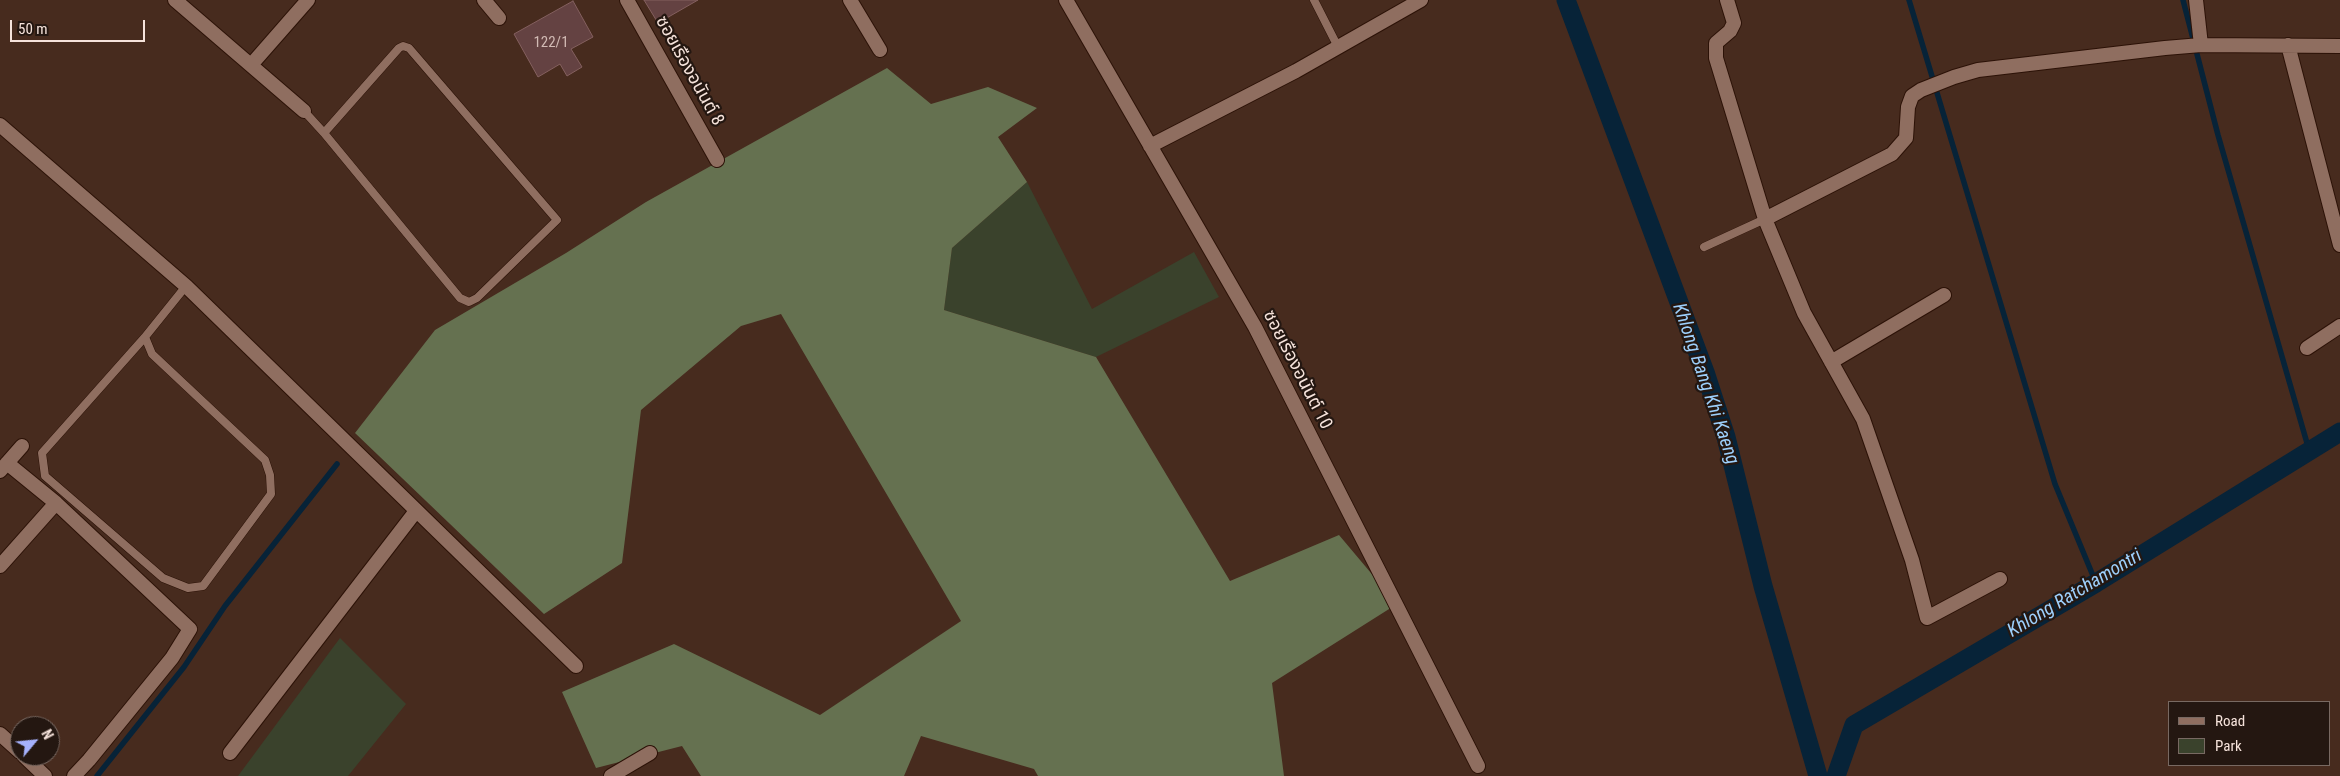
<!DOCTYPE html>
<html>
<head>
<meta charset="utf-8">
<style>
  body { margin:0 }
  #map { position:relative; width:2340px; height:776px; overflow:hidden; background:#472b1e; font-family:"Roboto Condensed",sans-serif }
  canvas { display:block }
  .legend { position:absolute; left:2168px; top:701px; width:162px; height:65px; box-sizing:border-box; background:#241711; border:1px solid #786962; margin:0; padding:6px 9px; list-style:none; font-size:15px; color:#f6e3db }
  .legend li { display:flex; align-items:center; gap:10px; height:25px }
  .legend b { width:25px; border:1px solid #786962 }
  .north { position:absolute; left:10px; top:716px; width:50px; height:50px; box-sizing:border-box; background:#241711; border:1px solid #786962; border-radius:50%; rotate:62deg; font-size:14px; font-weight:700; line-height:20px; text-align:center; color:#f6e3db }
  .north::after { content:''; display:block; margin:auto; width:18px; height:22px; background:#a5b1fc; clip-path:polygon(50% 0,100% 100%,50% 72%,0 100%) }
  .scale { position:absolute; left:10px; top:20px; width:135px; height:22px; box-sizing:border-box; border:2px solid #f6e3db; border-top:0; padding-left:6px; font-size:15px; line-height:18px; white-space:nowrap; color:#f6e3db; -webkit-text-stroke:4px #241711; paint-order:stroke }
</style>
</head>
<body>
<div id="map">
<canvas width="2340" height="776"></canvas>
<ul class="legend">
<li><b style="height:6px;background:#8f6e60"></b>Road</li>
<li><b style="height:14px;background:#3a422c"></b>Park</li>
</ul>
<div class="north">N</div>
<div class="scale">50 m</div>
</div>
<script>
const g = document.querySelector('canvas').getContext('2d');
g.lineJoin = 'round';
function paint(path, color) {
  g.fillStyle = color;
  g.fill(path, 'evenodd');
}
function poly(rows) {
  const path = new Path2D();
  for (const r of rows) {
    path.moveTo(r[0], r[1]);
    for (let i = 2; i < r.length; i += 2) path.lineTo(r[i], r[i + 1]);
  }
  return path;
}
function strokePath(path, color, width, dash) {
  g.strokeStyle = color;
  g.lineWidth = width;
  g.lineCap = dash ? 'butt' : 'round';
  g.setLineDash(dash || []);
  g.stroke(path);
}
function write(font, color, halo, rows, align = 'center') {
  g.font = font + ' "Roboto Condensed","Noto Sans Thai",sans-serif';
  g.lineWidth = 4.5;
  g.setLineDash([]);
  g.textBaseline = 'middle';
  g.strokeStyle = halo;
  g.fillStyle = color;
  for (const [text, x, y, turn = 0] of rows) {
    g.save();
    g.translate(x, y);
    g.rotate((+turn || 0) * Math.PI / 180);
    g.textAlign = isNaN(turn) ? turn : align;
    if (halo) g.strokeText(text, 0, 0);
    g.fillText(text, 0, 0);
    g.restore();
  }
}
const green = poly([
  [1027,182,1092,309,1194,252,1219,297,1096,357,944,310,952,248],
  [340,638,406,704,348,776,238,776]
]);
const forest = poly([
  [887,68,931,104,988,87,1037,108,998,137,1027,182,952,248,944,310,1096,357,1230,581,1339,535,1397,604,1272,683,1284,776,1038,776,1034,769,921,736,904,776,701,776,682,746,596,768,562,692,674,644,820,715,961,621,781,314,741,326,641,410,622,563,544,614,355,433,435,330,566,253,646,202]
]);
const stream = poly([
  [1909,0,2055,484,2096,583],
  [2183,0,2218,135,2309,450],
  [97,776,184,667,225,606,337,464]
]);
const canal = poly([
  [1566,0,1705,372,1726,437,1763,586,1818,776],
  [1836,776,1854,725,2096,583,2340,432]
]);
const building = poly([
  [644,0,698,0,658,23,644,0],
  [573,1,593,37,571,49,582,67,567,76,560,64,538,77,514,34,573,1]
]);
const service = poly([
  [1314,0,1338,47],
  [304,111,324,133,460,298,469,302,477,298,557,220,409,48,403,46,399,48,324,133],
  [1704,247,1765,219],
  [145,337,42,453,45,476,163,578,188,588,203,586,271,494,270,475,265,460,152,354,145,337,186,286]
]);
const minor = poly([
  [175,0,304,111],
  [484,0,499,18],
  [627,0,717,160],
  [850,0,880,50],
  [1066,0,1255,327,1478,766],
  [1727,0,1734,23,1730,31,1716,43,1716,58,1765,219,1804,313,1863,419,1912,560,1927,618,2000,579],
  [2196,0,2201,45],
  [2288,45,2340,245],
  [251,65,308,0],
  [0,125,186,286,576,666],
  [1150,146,1296,71,1421,0],
  [1765,219,1892,154,1906,138,1908,107,1912,96,1921,90,1954,77,1978,70,2165,48,2201,45,2340,46],
  [2307,348,2340,326],
  [1831,362,1944,295],
  [7,463,56,503,190,629,172,658,89,760,74,776],
  [0,471,22,446],
  [0,566,56,503],
  [0,734,20,752],
  [230,753,416,511],
  [24,756,45,776],
  [611,776,650,753]
]);
const numberNames = [
  ["122/1",551,43]
];
const streetNames = [
  ["ซอยเรืองอนันต์ 8",689,71,61],
  ["ซอยเรืองอนันต์ 10",1297,370,63]
];
const waterNames = [
  ["Khlong Bang Khi Kaeng",1705,384,71],
  ["Khlong Ratchamontri",2075,594,-31]
];
paint(green, '#3a422c');
paint(forest, '#657150');
strokePath(stream, '#072338', 5.5);
strokePath(canal, '#072338', 19);
paint(building, '#644242');
strokePath(building, '#84605f', 1);
strokePath(service, '#2c1207', 9);
strokePath(minor, '#2c1207', 16);
strokePath(service, '#8f6e60', 8);
strokePath(minor, '#8f6e60', 14);
write('15px', '#d2bbb5', null, numberNames);
write('18px', '#f6e3db', '#241711', streetNames);
write('italic 19px', '#9dcffb', '#241711', waterNames);
</script>
</body>
</html>
